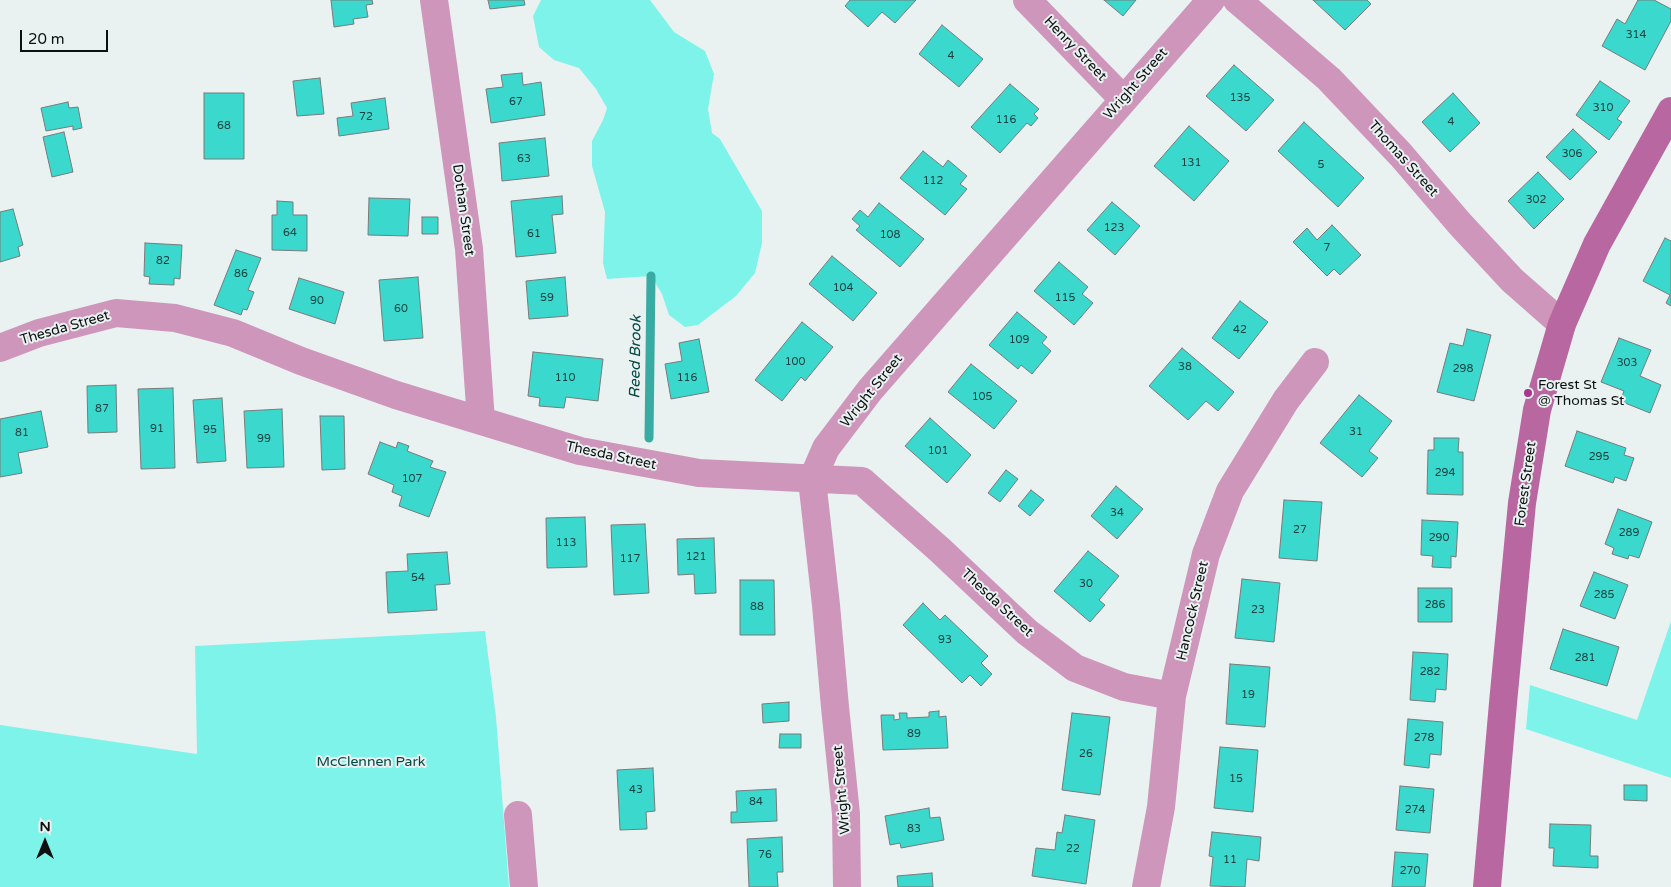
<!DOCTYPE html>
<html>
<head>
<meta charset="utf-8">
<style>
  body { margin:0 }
  #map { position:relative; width:1671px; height:887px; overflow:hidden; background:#eaf2f1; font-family:"Varela Round",sans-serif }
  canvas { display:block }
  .north { position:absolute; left:20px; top:817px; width:50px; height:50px; -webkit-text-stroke:4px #eaf2f1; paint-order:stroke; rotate:0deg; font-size:14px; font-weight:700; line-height:20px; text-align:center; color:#0d1010 }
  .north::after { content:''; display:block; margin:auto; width:18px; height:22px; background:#0d1010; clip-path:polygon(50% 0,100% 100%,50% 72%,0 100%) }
  .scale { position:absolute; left:20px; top:30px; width:88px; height:22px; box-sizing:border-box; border:2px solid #0d1010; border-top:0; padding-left:6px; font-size:15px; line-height:18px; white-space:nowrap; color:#0d1010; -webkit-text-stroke:4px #eaf2f1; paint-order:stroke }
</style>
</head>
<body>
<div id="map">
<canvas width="1671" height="887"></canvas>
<div class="north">N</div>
<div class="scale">20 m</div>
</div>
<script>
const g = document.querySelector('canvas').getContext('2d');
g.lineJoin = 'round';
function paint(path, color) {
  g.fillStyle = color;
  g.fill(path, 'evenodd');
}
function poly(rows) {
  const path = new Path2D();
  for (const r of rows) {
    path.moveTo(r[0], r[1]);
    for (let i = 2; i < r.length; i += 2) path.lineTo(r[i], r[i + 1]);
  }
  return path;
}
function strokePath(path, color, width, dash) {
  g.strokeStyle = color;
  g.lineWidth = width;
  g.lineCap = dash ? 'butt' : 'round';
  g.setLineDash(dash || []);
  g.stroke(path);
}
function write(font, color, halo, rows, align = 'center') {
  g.font = font + ' "Varela Round",sans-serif';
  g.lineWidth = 4;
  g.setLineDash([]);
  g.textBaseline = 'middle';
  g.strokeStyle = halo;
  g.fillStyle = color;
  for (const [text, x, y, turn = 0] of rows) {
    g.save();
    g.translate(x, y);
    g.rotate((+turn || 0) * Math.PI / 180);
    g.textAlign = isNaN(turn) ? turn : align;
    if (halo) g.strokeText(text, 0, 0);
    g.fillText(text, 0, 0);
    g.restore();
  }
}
const green = poly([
  [541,0,650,0,674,32,705,51,714,74,708,109,712,133,720,139,762,211,762,243,755,273,736,296,698,325,685,327,669,315,662,294,651,276,607,279,603,263,605,212,592,166,592,141,603,120,607,108,596,89,579,68,554,60,539,47,533,16],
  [1671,621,1671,778,1526,729,1530,685,1637,720],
  [485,631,496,717,509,887,0,887,0,725,197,754,195,646]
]);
const stream = poly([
  [649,438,651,276]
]);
const building = poly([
  [331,0,372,0,373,4,366,5,368,17,353,19,354,24,334,27,331,0],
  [488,0,524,0,525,5,490,9,488,0],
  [850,0,916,0,895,23,882,12,868,27,845,6,850,0],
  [1104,0,1136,0,1123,16,1104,0],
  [1313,0,1367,0,1371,4,1345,30,1313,0],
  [1638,0,1654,0,1671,9,1671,21,1645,70,1602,46,1617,19,1625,24,1638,0],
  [942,25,983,59,959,87,919,54,942,25],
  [1234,65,1274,100,1246,131,1206,96,1234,65],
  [522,73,523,85,541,82,545,115,491,123,486,89,503,87,501,75,522,73],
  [320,78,324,114,297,116,293,81,320,78],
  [1600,81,1630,101,1617,119,1622,122,1609,140,1576,115,1600,81],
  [1010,84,1039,109,1034,114,1038,118,1031,126,1027,123,1000,153,971,127,1010,84],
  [204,93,244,93,244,159,204,159,204,93],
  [1453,93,1480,123,1450,152,1422,122,1453,93],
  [385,98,389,129,339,136,337,118,353,116,351,103,385,98],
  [68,102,69,108,78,107,82,128,73,130,73,126,46,131,41,108,68,102],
  [1304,122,1364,178,1338,207,1278,151,1304,122],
  [1189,126,1229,161,1194,201,1154,166,1189,126],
  [1573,129,1597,152,1570,180,1546,157,1573,129],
  [64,132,73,172,52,177,43,137,64,132],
  [545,138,549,176,502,181,499,143,545,138],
  [923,151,943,167,948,160,967,176,960,184,967,189,945,215,900,178,923,151],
  [1538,172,1564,199,1534,229,1508,201,1538,172],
  [562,196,563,214,552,215,556,253,516,257,511,201,562,196],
  [369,198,410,199,408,236,368,235,369,198],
  [277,201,293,202,293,215,307,215,307,251,272,250,272,215,277,215,277,201],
  [1112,202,1140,226,1115,255,1087,230,1112,202],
  [879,203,924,239,900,267,856,230,860,226,852,219,860,210,868,217,879,203],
  [13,209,23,245,18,247,20,256,0,262,0,212,13,209],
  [422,217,438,217,438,234,422,234,422,217],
  [1332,225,1361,255,1340,275,1334,269,1327,276,1293,242,1307,228,1317,240,1332,225],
  [1665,238,1671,241,1671,306,1666,303,1670,295,1643,281,1665,238],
  [145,243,182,245,180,279,174,278,174,285,149,284,150,277,144,276,145,243],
  [236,250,261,258,248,290,254,292,247,310,243,309,241,315,214,305,236,250],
  [832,256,877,293,853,321,809,284,832,256],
  [1059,262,1088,287,1082,294,1093,303,1074,325,1034,291,1059,262],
  [418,277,423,338,384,341,379,280,418,277],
  [565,277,568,316,529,319,526,281,565,277],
  [299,278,344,292,335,324,289,309,299,278],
  [1240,301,1268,322,1239,359,1212,338,1240,301],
  [1017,312,1047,337,1042,343,1051,351,1032,374,1021,365,1018,369,989,345,1017,312],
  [802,322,833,347,805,381,801,377,782,401,755,380,802,322],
  [1467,329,1491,335,1474,401,1437,392,1450,343,1463,346,1467,329],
  [1619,338,1651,350,1640,376,1661,385,1650,413,1620,401,1624,391,1601,382,1619,338],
  [699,339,709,392,671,399,665,364,682,361,679,343,699,339],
  [1182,348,1234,392,1218,411,1206,401,1188,420,1149,386,1182,348],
  [533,352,603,359,598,401,566,397,564,408,539,406,540,398,528,396,533,352],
  [971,364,1017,401,994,429,948,392,971,364],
  [116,385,117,432,88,433,87,386,116,385],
  [173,388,175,468,141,469,138,389,173,388],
  [1359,395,1392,421,1369,451,1378,458,1362,477,1320,443,1359,395],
  [222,398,226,461,197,463,193,400,222,398],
  [282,409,284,467,247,468,244,411,282,409],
  [41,411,48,447,18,453,22,473,0,477,0,419,41,411],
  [320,416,344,416,345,469,322,470,320,416],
  [930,418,971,455,947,483,905,446,930,418],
  [1577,431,1626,448,1624,455,1634,458,1626,481,1615,477,1613,483,1565,466,1577,431],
  [1434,438,1459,438,1458,452,1463,452,1463,495,1427,494,1428,450,1434,450,1434,438],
  [380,442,396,448,398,442,409,446,407,451,433,461,430,467,446,472,429,517,399,506,402,496,392,492,394,485,368,474,380,442],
  [1006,470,1018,479,1000,502,988,493,1006,470],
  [1116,486,1143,509,1117,539,1091,516,1116,486],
  [1031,490,1044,500,1030,516,1018,506,1031,490],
  [1284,500,1322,502,1317,561,1279,558,1284,500],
  [1618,509,1652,522,1639,558,1629,555,1628,559,1612,554,1614,548,1605,544,1618,509],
  [585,517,587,567,547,568,546,518,585,517],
  [1422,520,1458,522,1456,557,1451,556,1451,568,1432,567,1433,556,1421,555,1422,520],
  [645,524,649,593,614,595,611,525,645,524],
  [714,538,716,593,695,594,694,574,678,575,677,539,714,538],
  [1088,551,1119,576,1099,600,1105,605,1090,622,1054,591,1088,551],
  [447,552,450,584,435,585,437,610,388,613,386,572,408,571,407,554,447,552],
  [1594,572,1628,585,1615,619,1580,606,1594,572],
  [1242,579,1280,583,1274,642,1235,638,1242,579],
  [740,580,774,580,775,635,740,635,740,580],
  [1418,588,1452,588,1452,622,1418,622,1418,588],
  [923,603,940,620,945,615,988,656,981,663,992,674,981,686,970,675,962,683,903,625,923,603],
  [1563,629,1619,647,1607,686,1550,669,1563,629],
  [1413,652,1448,654,1446,690,1436,689,1435,702,1410,700,1413,652],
  [1230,664,1270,667,1265,727,1226,724,1230,664],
  [789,702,789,721,763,723,762,704,789,702],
  [939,711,939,717,946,716,948,748,883,750,881,715,894,715,894,720,900,719,899,713,907,713,907,718,929,717,929,712,939,711],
  [1072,713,1110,717,1100,795,1062,790,1072,713],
  [1408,719,1443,722,1441,755,1430,754,1429,768,1404,765,1408,719],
  [780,734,801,734,801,748,779,748,780,734],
  [1220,747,1258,750,1253,812,1214,808,1220,747],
  [653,768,655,811,646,812,647,829,620,830,617,770,653,768],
  [1624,785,1647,785,1647,801,1624,800,1624,785],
  [1400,786,1434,789,1430,833,1396,830,1400,786],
  [776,789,777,821,731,823,731,812,737,812,736,791,776,789],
  [929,808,930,818,940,817,944,840,901,848,900,843,890,845,885,816,929,808],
  [1065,815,1095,820,1086,884,1032,876,1036,848,1055,850,1057,832,1062,833,1065,815],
  [1550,824,1591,825,1590,856,1598,856,1598,868,1553,866,1554,848,1549,848,1550,824],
  [1212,832,1261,837,1259,861,1247,859,1245,887,1210,886,1213,857,1209,856,1212,832],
  [782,837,783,872,777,872,778,887,749,887,747,839,782,837],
  [1395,852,1428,854,1425,887,1392,887,1395,852],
  [932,873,933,887,898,887,897,876,932,873]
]);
const street = poly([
  [434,0,469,249,481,421],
  [1027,0,1123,99],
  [1237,0,1329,79,1401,155,1460,224,1512,280,1562,324],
  [0,348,39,333,116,313,175,318,233,333,301,361,396,395,580,451,699,473,862,481,940,550,1027,632,1075,668,1124,687,1172,696],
  [518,815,524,887],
  [847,887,846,814,835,707,826,605,812,480,826,448,870,390,1211,0],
  [1146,887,1161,807,1172,696,1206,554,1230,491,1286,400,1315,362]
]);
const secondary = poly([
  [1487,887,1503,703,1522,503,1537,410,1562,324,1597,244,1671,111]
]);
const markers = [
  [1528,393,5,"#ac368f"]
];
const numberNames = [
  ["314",1636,35],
  ["4",951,56],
  ["135",1240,98],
  ["67",516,102],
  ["310",1603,108],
  ["72",366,117],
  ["116",1006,120],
  ["4",1451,122],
  ["68",224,126],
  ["306",1572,154],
  ["63",524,159],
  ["131",1191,163],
  ["5",1321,165],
  ["112",933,181],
  ["302",1536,200],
  ["123",1114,228],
  ["64",290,233],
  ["61",534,234],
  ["108",890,235],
  ["7",1327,248],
  ["82",163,261],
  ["86",241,274],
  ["104",843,288],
  ["59",547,298],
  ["115",1065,298],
  ["90",317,301],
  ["60",401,309],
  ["42",1240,330],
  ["109",1019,340],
  ["100",795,362],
  ["303",1627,363],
  ["38",1185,367],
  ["298",1463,369],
  ["110",565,378],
  ["116",687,378],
  ["105",982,397],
  ["87",102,409],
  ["91",157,429],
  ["95",210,430],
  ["31",1356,432],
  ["81",22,433],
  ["99",264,439],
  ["101",938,451],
  ["295",1599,457],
  ["294",1445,473],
  ["107",412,479],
  ["34",1117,513],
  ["27",1300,530],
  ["289",1629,533],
  ["290",1439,538],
  ["113",566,543],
  ["121",696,557],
  ["117",630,559],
  ["54",418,578],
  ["30",1086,584],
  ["285",1604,595],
  ["286",1435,605],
  ["88",757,607],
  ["23",1258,610],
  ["93",945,640],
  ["281",1585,658],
  ["282",1430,672],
  ["19",1248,695],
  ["89",914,734],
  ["278",1424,738],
  ["26",1086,754],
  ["15",1236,779],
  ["43",636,790],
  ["84",756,802],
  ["274",1415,810],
  ["83",914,829],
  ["22",1073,849],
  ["76",765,855],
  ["11",1230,860],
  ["270",1410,871]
];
const streetNames = [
  ["Henry Street",1075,49,46],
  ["Wright Street",1136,84,-49],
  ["Thomas Street",1403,159,48],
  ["Dothan Street",463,210,82],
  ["Thesda Street",65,328,-16],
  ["Wright Street",872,391,-51],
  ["Thesda Street",611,456,12],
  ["Forest Street",1526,484,-82],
  ["Thesda Street",997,603,43],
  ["Hancock Street",1193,611,-77],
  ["Wright Street",842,790,-95]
];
const poiNames = [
  ["Forest St",1538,385],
  ["@ Thomas St",1538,401]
];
const parkNames = [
  ["McClennen Park",371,762]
];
const waterNames = [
  ["Reed Brook",636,357,-89]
];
paint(green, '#7ef3ea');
strokePath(stream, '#38aba3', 9);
paint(building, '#3bd8ce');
strokePath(building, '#757c7b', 1);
strokePath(street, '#ce96bb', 28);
strokePath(secondary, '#b967a1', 28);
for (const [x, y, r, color] of markers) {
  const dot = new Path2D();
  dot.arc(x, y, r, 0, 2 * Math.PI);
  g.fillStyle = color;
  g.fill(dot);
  strokePath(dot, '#eaf2f1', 2);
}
write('11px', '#184240', null, numberNames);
write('14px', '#0d1010', '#eaf2f1', streetNames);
write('14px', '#0d1010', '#eaf2f1', poiNames, 'left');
write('14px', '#004844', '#eaf2f1', parkNames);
write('italic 15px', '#024945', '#eaf2f1', waterNames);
</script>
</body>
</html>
